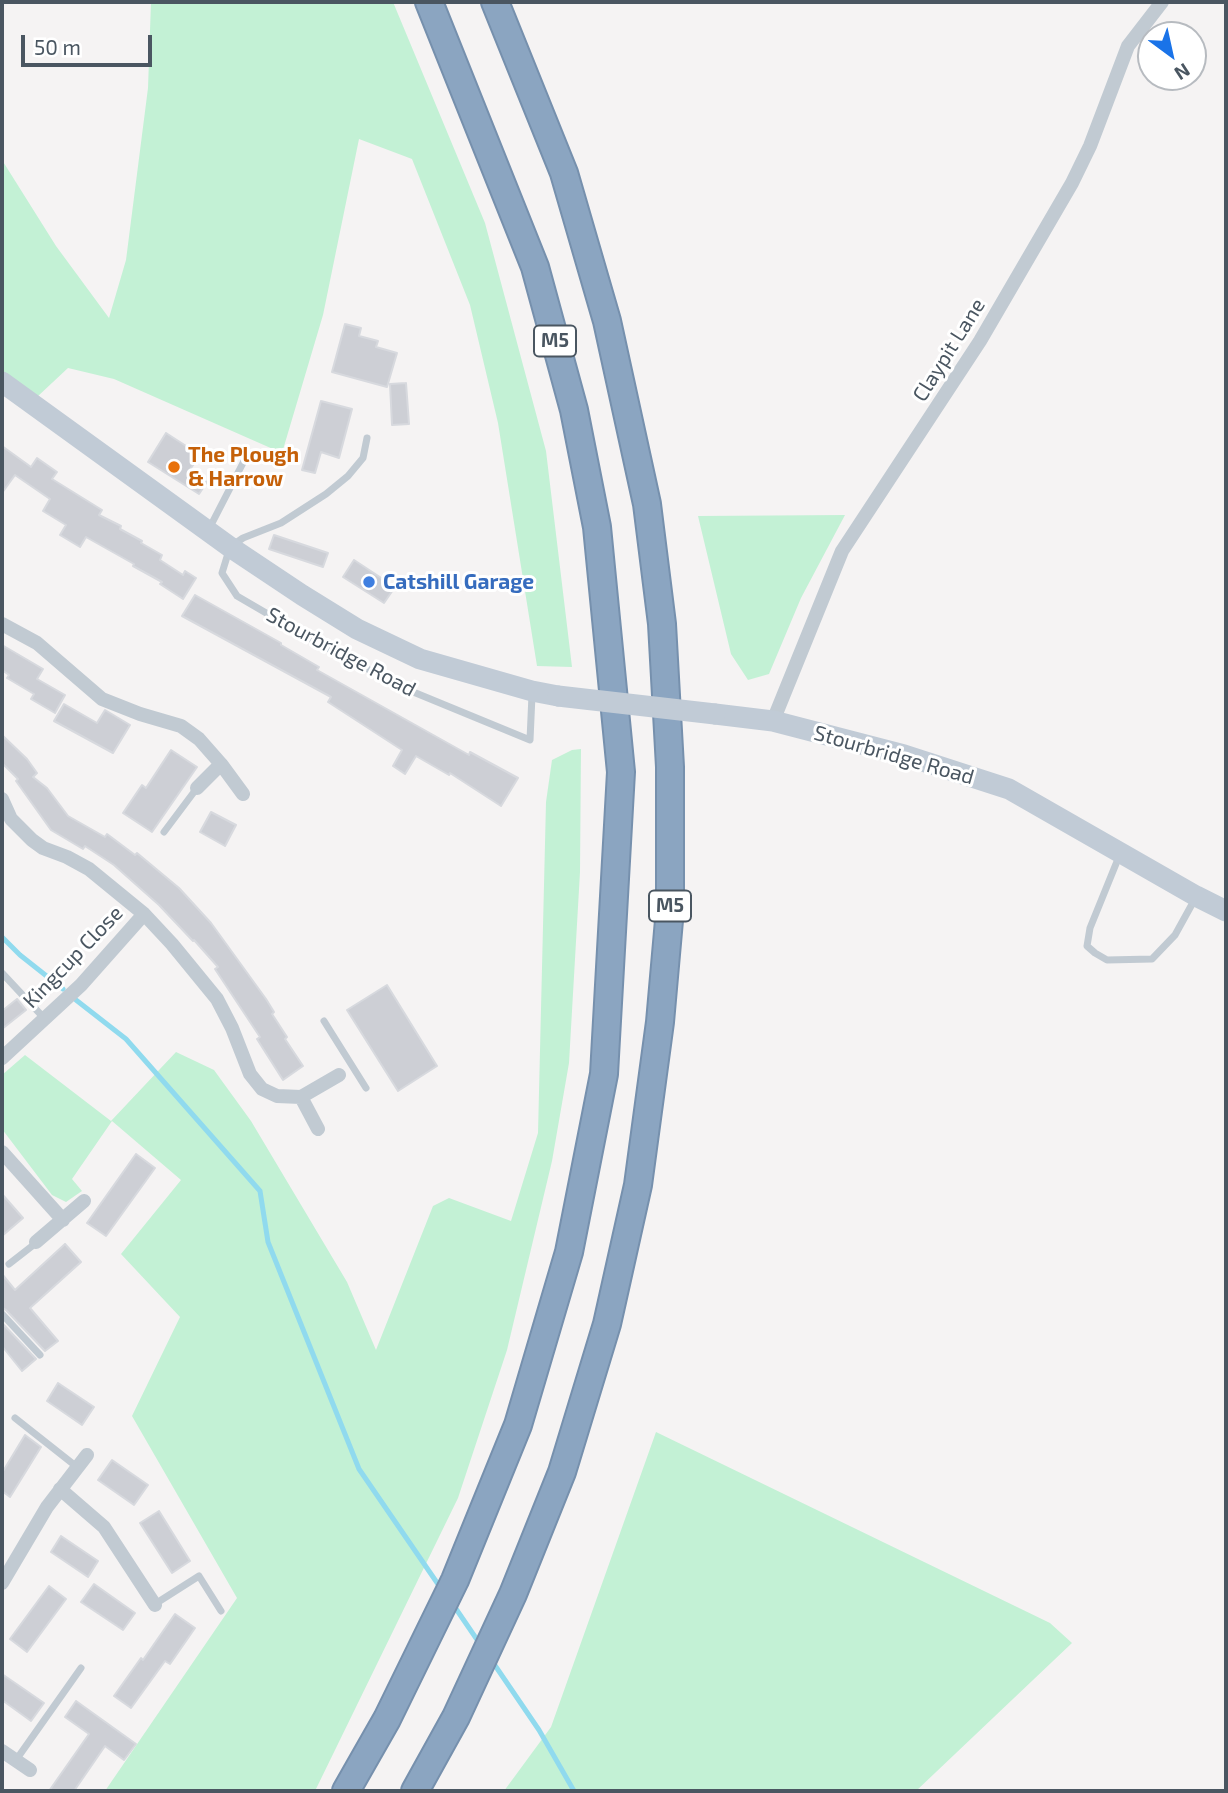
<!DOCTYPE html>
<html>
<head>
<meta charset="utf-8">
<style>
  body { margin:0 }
  #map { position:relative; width:1228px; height:1793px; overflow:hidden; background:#f5f3f3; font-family:"Exo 2",sans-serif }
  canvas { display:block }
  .frame { position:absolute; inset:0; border:4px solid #4a5661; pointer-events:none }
  .north { position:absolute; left:1137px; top:21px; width:70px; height:70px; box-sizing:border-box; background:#fff; border:2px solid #b7bbc0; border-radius:50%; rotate:147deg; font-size:19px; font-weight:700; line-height:28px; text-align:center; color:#4a5661 }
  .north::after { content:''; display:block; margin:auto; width:24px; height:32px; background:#1a73e8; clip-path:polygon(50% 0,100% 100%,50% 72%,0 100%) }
  .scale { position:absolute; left:21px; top:35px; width:131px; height:32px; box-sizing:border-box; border:4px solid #4a5661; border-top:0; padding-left:9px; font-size:21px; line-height:24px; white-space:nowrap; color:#4a5661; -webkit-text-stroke:5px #fff; paint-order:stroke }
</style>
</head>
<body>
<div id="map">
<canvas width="1228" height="1793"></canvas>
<div class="frame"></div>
<div class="north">N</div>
<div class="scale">50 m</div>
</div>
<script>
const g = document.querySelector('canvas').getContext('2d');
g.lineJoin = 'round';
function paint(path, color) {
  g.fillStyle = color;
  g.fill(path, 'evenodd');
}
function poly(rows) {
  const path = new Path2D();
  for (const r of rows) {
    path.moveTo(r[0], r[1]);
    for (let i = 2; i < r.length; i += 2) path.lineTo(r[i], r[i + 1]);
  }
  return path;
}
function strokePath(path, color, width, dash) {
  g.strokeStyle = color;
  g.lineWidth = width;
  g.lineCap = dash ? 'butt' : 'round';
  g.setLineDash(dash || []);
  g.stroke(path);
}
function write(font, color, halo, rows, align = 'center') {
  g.font = font + ' "Exo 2",sans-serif';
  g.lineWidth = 6;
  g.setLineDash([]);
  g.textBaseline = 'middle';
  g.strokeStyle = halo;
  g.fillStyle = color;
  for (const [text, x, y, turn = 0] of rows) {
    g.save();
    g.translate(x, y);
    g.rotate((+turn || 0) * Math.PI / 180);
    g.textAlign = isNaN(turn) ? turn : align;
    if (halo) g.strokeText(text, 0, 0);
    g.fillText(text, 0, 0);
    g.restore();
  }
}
const green = poly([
  [151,2,393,2,485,223,546,451,572,667,537,666,498,423,470,305,412,159,359,139,323,315,282,453,114,379,68,368,37,397,2,371,2,160,56,246,109,318,126,260,148,88],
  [845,515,801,598,769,674,748,680,731,654,698,516],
  [581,749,580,872,569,1063,552,1161,507,1350,458,1498,315,1791,105,1791,237,1598,132,1416,180,1317,121,1254,181,1180,112,1121,72,1179,82,1191,66,1202,52,1195,2,1129,2,1075,25,1055,111,1121,176,1052,214,1070,251,1121,347,1282,376,1350,433,1206,449,1198,511,1221,538,1133,546,802,552,760,572,750],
  [656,1432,1050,1623,1072,1643,916,1791,504,1791,551,1727]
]);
const stream = poly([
  [2,937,20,955,63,989],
  [76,1000,126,1039,260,1191,268,1242,359,1469,442,1590],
  [452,1603,480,1644],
  [492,1661,539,1730,574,1791]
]);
const building = poly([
  [345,324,361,328,359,336,378,341,376,347,397,353,387,387,332,372,345,324],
  [406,383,409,424,392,425,390,384,406,383],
  [321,401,352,409,339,458,321,452,315,473,302,470,321,401],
  [166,433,200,455,189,471,207,482,199,494,148,462,166,433],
  [2,446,31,467,37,458,57,472,52,479,102,510,99,515,121,526,120,529,142,541,141,543,162,555,160,560,183,575,185,571,196,578,183,599,160,584,162,582,133,566,134,564,86,537,80,547,60,535,66,525,43,511,50,499,15,475,2,493,2,446],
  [274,535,328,553,323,567,269,549,274,535],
  [354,560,395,587,384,603,343,577,354,560],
  [195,595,281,643,281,645,319,667,317,670,469,755,470,752,518,778,501,806,450,773,449,775,416,756,405,774,393,766,402,750,328,702,331,697,182,616,195,595],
  [2,645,43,669,37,679,65,695,55,713,31,699,34,694,7,678,9,675,2,670,2,645],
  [64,704,97,723,105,710,130,725,113,753,54,721,64,704],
  [2,735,27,759,37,773,33,777,47,788,68,816,105,837,107,834,135,855,137,853,179,888,211,923,266,999,274,1012,272,1014,287,1037,285,1039,303,1066,283,1080,257,1039,260,1037,215,969,218,967,194,940,193,941,159,905,114,865,85,846,83,849,51,830,16,781,18,779,2,763,2,735],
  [171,750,197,767,152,832,123,813,142,785,146,788,171,750],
  [211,812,236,825,225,846,200,832,211,812],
  [387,985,437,1066,398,1091,347,1010,387,985],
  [17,999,26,1010,2,1029,2,1011,17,999],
  [136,1154,155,1168,106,1236,87,1223,136,1154],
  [2,1194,23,1218,2,1236,2,1194],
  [65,1244,81,1262,30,1308,58,1341,45,1351,6,1310,2,1308,2,1274,15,1290,65,1244],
  [2,1323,36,1359,22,1371,2,1346,2,1323],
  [58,1383,94,1407,82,1425,47,1401,58,1383],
  [25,1435,41,1447,10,1497,2,1491,2,1473,25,1435],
  [112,1460,148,1485,134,1505,98,1480,112,1460],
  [159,1511,190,1561,172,1573,140,1523,159,1511],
  [61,1536,98,1561,88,1577,51,1552,61,1536],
  [94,1584,135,1613,123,1630,81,1602,94,1584],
  [49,1586,66,1599,27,1652,10,1639,49,1586],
  [175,1614,195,1628,170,1664,165,1661,131,1708,114,1696,141,1658,143,1660,175,1614],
  [2,1674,44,1703,31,1721,2,1700,2,1674],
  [76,1701,136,1744,124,1760,105,1746,74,1791,49,1791,89,1734,65,1717,76,1701]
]);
const lane = poly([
  [367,438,363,458,348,476,326,494,281,523,243,538,230,547,222,573,237,596,321,645,406,689,530,740,532,695],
  [210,527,244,461],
  [164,832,197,788],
  [1120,854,1090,928,1087,946,1095,953,1107,960,1152,959,1175,935,1196,897],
  [2,973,44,1018],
  [324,1021,366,1088],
  [9,1264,36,1243],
  [2,1314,40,1355],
  [15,1418,77,1467],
  [155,1604,199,1576,221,1611],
  [16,1760,81,1668]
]);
const street = poly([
  [2,624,37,643,102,699,140,714,181,726,199,739,221,764,243,794],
  [773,721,842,551,980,341,1072,183,1090,146,1128,46,1162,2],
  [197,788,221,764],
  [2,799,11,819,32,840,43,848,67,857,89,869,144,914,172,944,217,999,232,1028,250,1074,262,1089,277,1096,301,1097,339,1075],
  [2,1058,81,985,144,914],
  [301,1097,318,1129],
  [2,1152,63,1220],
  [36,1242,84,1201],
  [60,1489,104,1527,155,1605],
  [2,1583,47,1507,87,1455],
  [2,1751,30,1770]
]);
const secondary = poly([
  [2,382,230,547,302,595,357,629,420,659,532,691,558,696],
  [715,714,773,721,904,755,1009,789,1196,896,1226,911]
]);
const highway = poly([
  [346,1791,387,1719,455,1580,518,1425,569,1252,604,1074,621,772,597,527,574,410,535,267,429,2],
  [415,1791,456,1717,513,1594,562,1472,607,1324,638,1185,660,1022,670,909,670,767,662,624,647,504,607,321,564,173,495,2]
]);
const secondaryBridge = poly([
  [558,696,715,714]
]);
const markers = [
  [174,467,7,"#e8710a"],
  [369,582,7,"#3f7fe0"]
];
const shields = [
  [555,341,42],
  [670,906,42]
];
const shieldNames = [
  ["M5",555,341],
  ["M5",670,906]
];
const streetNames = [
  ["Claypit Lane",949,350,-58],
  ["Stourbridge Road",341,652,28],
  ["Stourbridge Road",894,755,16],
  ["Kingcup Close",73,957,-46]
];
const foodNames = [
  ["The Plough",188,455],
  ["& Harrow",188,479]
];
const shopNames = [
  ["Catshill Garage",383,582]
];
paint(green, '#c3f1d5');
strokePath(stream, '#90daee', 5);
paint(building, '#cdcfd5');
strokePath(building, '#d7d9de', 2);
strokePath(highway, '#7690ad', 30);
strokePath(lane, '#c1cad2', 7);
strokePath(street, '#c1cad2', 14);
strokePath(secondary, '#c1cbd6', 21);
strokePath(highway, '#8ba5c1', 26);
strokePath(secondaryBridge, '#c1cbd6', 21);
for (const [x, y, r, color] of markers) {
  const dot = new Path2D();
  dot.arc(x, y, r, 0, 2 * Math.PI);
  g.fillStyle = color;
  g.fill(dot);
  strokePath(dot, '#fff', 2.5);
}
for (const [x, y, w] of shields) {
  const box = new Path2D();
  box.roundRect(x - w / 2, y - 15.5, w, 31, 5);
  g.fillStyle = '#fff';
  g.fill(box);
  strokePath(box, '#4a5661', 2);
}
write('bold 19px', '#4a5661', null, shieldNames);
write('21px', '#4a5661', '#fff', streetNames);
write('bold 21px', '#c56008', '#fff', foodNames, 'left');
write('bold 21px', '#366cbe', '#fff', shopNames, 'left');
</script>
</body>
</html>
